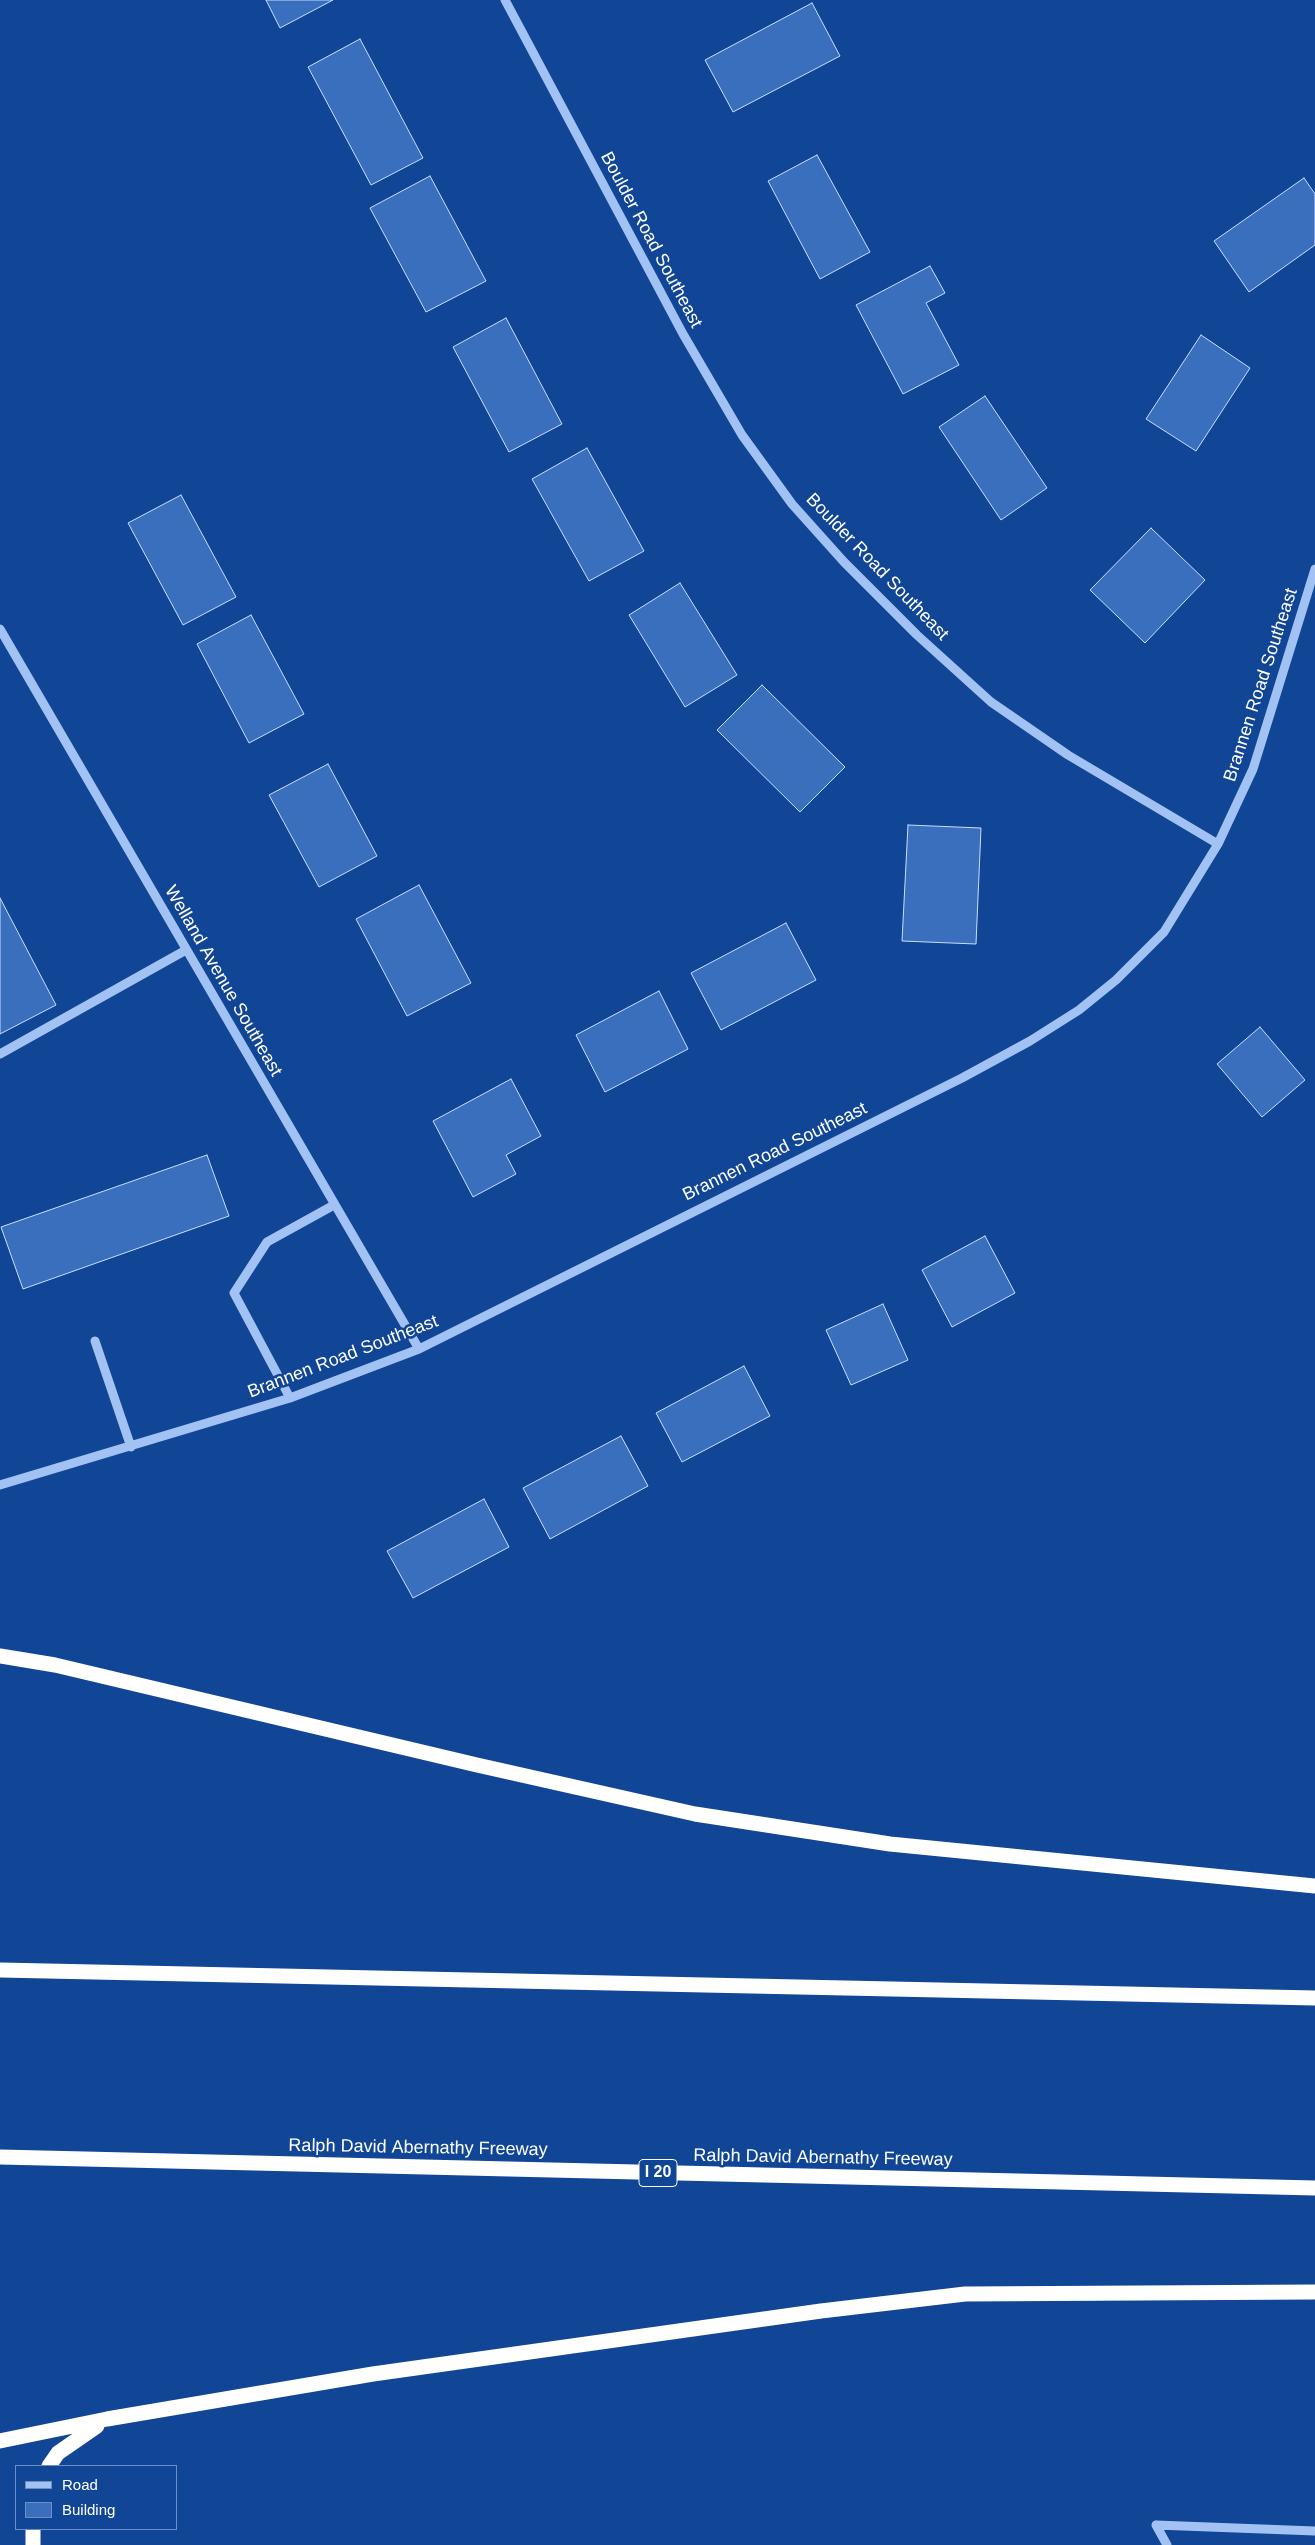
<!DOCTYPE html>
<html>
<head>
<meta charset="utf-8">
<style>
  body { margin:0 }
  #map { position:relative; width:1315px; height:2545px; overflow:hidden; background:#114596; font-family:Arial,sans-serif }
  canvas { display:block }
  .legend { position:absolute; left:15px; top:2465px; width:162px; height:65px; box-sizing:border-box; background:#114596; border:1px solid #708fc0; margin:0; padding:6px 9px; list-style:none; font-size:15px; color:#fff }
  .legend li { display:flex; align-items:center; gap:10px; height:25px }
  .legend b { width:25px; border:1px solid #708fc0 }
</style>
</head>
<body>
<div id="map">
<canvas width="1315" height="2545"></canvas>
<ul class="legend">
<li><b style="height:6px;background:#a1c2f3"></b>Road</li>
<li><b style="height:14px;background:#3a6fbe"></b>Building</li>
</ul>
</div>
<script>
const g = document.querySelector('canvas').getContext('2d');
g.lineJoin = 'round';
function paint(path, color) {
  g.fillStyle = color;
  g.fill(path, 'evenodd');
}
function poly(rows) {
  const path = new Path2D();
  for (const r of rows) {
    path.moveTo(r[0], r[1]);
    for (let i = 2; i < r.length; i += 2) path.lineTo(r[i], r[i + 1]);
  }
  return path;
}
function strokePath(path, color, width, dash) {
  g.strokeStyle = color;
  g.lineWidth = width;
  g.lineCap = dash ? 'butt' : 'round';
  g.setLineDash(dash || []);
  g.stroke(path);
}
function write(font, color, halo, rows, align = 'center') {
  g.font = font + ' Arial,sans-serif';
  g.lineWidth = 5;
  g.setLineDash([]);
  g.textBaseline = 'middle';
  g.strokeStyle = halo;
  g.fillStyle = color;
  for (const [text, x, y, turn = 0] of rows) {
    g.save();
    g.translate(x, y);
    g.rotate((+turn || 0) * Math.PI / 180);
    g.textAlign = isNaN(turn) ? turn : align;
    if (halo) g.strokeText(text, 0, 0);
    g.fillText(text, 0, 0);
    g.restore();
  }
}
const building = poly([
  [266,0,333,0,280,28,266,0],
  [812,3,840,56,733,112,705,60,812,3],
  [360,39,423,158,371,185,308,67,360,39],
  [817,155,870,252,820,279,768,181,817,155],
  [430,176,486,281,426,312,370,208,430,176],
  [1304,178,1315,194,1315,245,1249,292,1214,241,1304,178],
  [930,266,945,293,926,303,959,365,903,394,856,305,930,266],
  [506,318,562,424,509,452,453,347,506,318],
  [1201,335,1250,368,1196,451,1146,419,1201,335],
  [985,396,1047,488,1001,520,939,427,985,396],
  [587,448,644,551,589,581,532,479,587,448],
  [181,495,236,597,183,625,128,523,181,495],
  [1151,528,1205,580,1145,643,1090,590,1151,528],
  [680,583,737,675,685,707,629,615,680,583],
  [251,615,304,714,249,743,197,644,251,615],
  [762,685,845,767,800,812,717,730,762,685],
  [328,764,377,856,319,887,269,795,328,764],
  [908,825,981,828,976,944,902,941,908,825],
  [419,885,471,983,407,1016,356,919,419,885],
  [0,898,56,1005,0,1034,0,898],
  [786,923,816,980,721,1030,691,973,786,923],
  [659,991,688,1049,605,1092,576,1035,659,991],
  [1260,1027,1305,1080,1262,1117,1217,1064,1260,1027],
  [511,1079,541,1136,506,1155,516,1174,473,1197,433,1121,511,1079],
  [207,1155,229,1216,23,1289,1,1227,207,1155],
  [985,1236,1015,1293,952,1327,922,1270,985,1236],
  [883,1304,908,1360,851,1385,826,1330,883,1304],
  [744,1366,770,1416,682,1462,656,1413,744,1366],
  [621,1436,648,1486,550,1539,523,1488,621,1436],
  [484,1499,509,1547,413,1598,387,1551,484,1499]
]);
const minor = poly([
  [505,0,683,334,742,435,792,504,844,562,917,635,991,702,1068,755,1218,844],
  [0,629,419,1349],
  [0,1054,186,950],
  [95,1341,131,1447],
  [290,1398,234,1293,267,1242,334,1205],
  [0,1485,290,1398,419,1349,962,1078,1030,1041,1079,1010,1116,980,1164,932,1218,844,1253,769,1315,569],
  [1156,2525,1315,2531],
  [1156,2525,1167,2545]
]);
const highway = poly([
  [0,1656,55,1665,477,1765,695,1814,890,1844,1315,1886],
  [0,1970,1315,1998],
  [0,2157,1315,2188],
  [0,2441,107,2419,373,2374,821,2311,965,2294,1315,2292],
  [49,2466,58,2453,97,2426],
  [33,2545,33,2529]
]);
const shields = [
  [658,2173,38]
];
const shieldNames = [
  ["I 20",658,2173]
];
const streetNames = [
  ["Boulder Road Southeast",651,240,62],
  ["Boulder Road Southeast",877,567,46],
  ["Brannen Road Southeast",1261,685,-72],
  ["Welland Avenue Southeast",223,981,60],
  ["Brannen Road Southeast",775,1152,-26],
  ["Brannen Road Southeast",343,1357,-21],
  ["Ralph David Abernathy Freeway",418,2148,1],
  ["Ralph David Abernathy Freeway",823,2158,1]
];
paint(building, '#3a6fbe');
strokePath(building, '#c8defd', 1);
strokePath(minor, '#a1c2f3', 9);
strokePath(highway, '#fff', 15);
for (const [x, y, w] of shields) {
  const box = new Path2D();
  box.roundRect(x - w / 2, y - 13.5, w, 27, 4);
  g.fillStyle = '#114596';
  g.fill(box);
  strokePath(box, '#fff', 1);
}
write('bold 16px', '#fff', null, shieldNames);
write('18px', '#fff', '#114596', streetNames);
</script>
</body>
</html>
